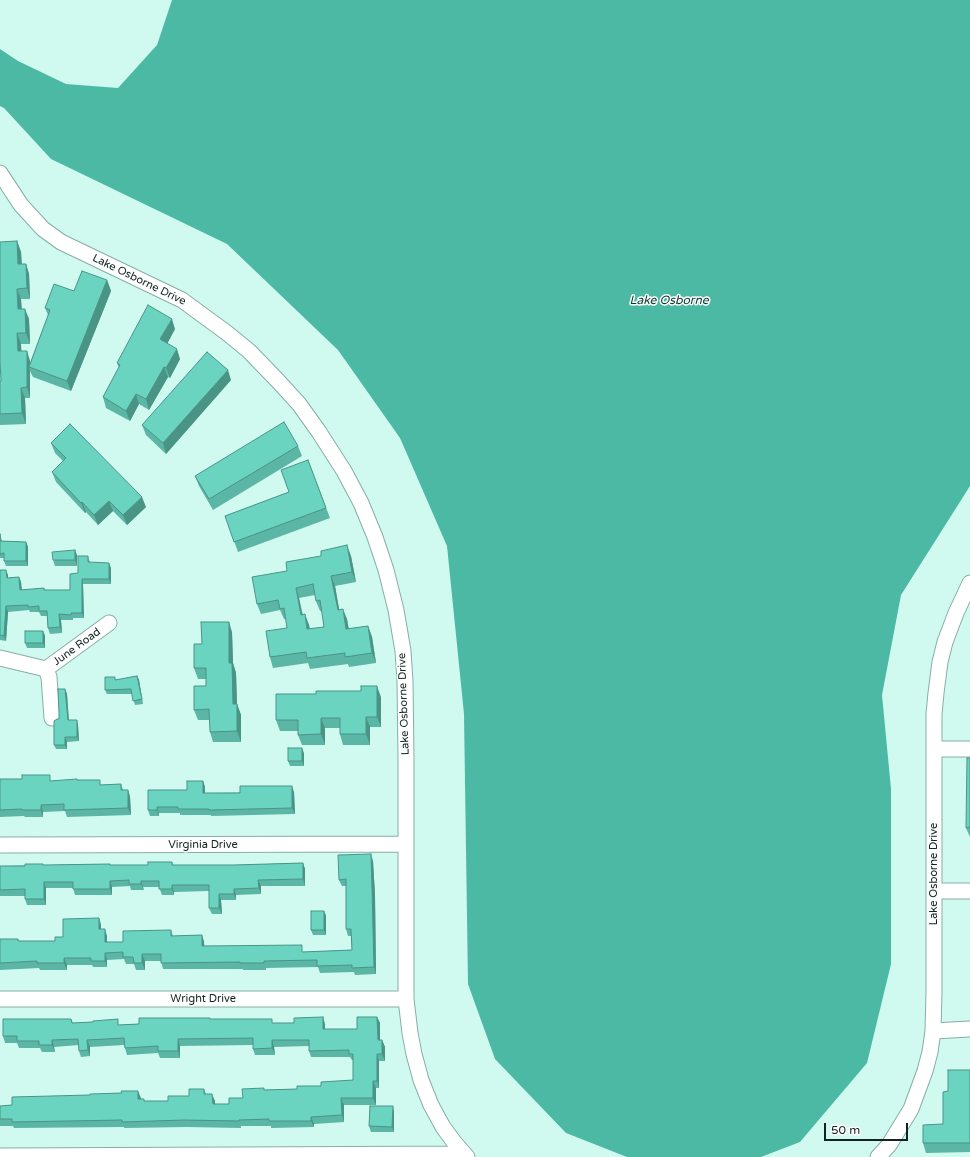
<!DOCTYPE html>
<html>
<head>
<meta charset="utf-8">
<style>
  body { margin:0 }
  #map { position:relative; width:970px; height:1157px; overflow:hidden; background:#d0faf0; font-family:"Varela Round",sans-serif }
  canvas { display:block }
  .scale { position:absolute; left:824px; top:1123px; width:84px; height:18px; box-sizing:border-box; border:2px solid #132320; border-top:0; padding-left:5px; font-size:12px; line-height:14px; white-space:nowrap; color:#132320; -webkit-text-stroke:3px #fdfdfd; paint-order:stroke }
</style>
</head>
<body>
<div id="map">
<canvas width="970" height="1157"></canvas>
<div class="scale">50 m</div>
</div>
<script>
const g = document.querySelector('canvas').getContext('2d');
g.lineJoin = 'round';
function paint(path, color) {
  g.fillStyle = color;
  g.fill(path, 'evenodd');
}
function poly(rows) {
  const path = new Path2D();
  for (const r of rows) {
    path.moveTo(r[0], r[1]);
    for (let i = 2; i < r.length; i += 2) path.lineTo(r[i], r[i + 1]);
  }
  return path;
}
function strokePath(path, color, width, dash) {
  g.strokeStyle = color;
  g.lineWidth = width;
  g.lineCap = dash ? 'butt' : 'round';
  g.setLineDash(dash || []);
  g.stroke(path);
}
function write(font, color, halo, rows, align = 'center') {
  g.font = font + ' "Varela Round",sans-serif';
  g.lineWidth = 3;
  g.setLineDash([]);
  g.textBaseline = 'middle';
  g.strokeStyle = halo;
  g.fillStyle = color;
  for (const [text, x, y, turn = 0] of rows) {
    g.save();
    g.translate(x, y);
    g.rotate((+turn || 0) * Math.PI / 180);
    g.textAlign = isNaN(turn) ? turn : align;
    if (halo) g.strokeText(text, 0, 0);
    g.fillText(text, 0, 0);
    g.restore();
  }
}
const water = poly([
  [172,0,970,0,970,486,901,595,882,695,891,789,891,964,867,1063,800,1142,761,1157,627,1157,566,1133,495,1059,468,984,464,714,447,546,400,438,338,350,227,244,51,159,4,108,0,106,0,49,18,61,66,84,118,88,157,45]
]);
const minor = poly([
  [0,173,21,205,43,229,61,242,182,300,227,333,249,351,278,381,299,404,319,432,344,471,361,503,375,537,386,570,396,610,403,651,405,681,406,758,406,999,410,1033,414,1054,421,1080,431,1105,443,1127,454,1142,467,1157],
  [0,658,46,669],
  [52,718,49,677,46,669,109,623],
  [934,749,970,749],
  [0,845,405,844],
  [934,891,970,891],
  [0,999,406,999],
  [933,1031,970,1029],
  [0,1156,464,1154],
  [878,1157,889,1145,911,1109,925,1071,930,1052,933,1031,934,992,934,714,936,693,940,662,945,642,956,613,970,583]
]);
const wall = poly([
  [17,241,21,252,22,264,26,264,29,274,30,299,21,299,22,309,29,319,30,344,21,344,21,351,30,361,30,363,48,315,45,308,74,291,107,280,111,291,71,391,33,377,30,371,30,398,25,398,26,424,0,425,0,381,1,381],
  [175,329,167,343,180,359,170,378,168,377,149,410,139,404,130,421,106,408,103,397,119,368,117,363],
  [231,380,166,454,146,435,142,425],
  [51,443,146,507,127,525,113,511,98,525,86,512,85,513,56,482,52,472,63,461,55,453],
  [298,446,302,456,213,510,199,486,195,476],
  [308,460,330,518,238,552,225,516,289,492],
  [0,534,2,541,26,542,28,547,28,566,6,566,4,561,4,558,0,558],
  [77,555,77,566,55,566,53,560],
  [88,556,90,563,111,568,111,584,83,584,84,618,73,618,73,620,61,620,62,633,50,634,48,628,47,616,41,616,39,612,30,612,29,610,8,612,6,641,0,640,0,570,8,575,8,578,19,577,21,582,22,590,44,588,45,590,70,590],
  [351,556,356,582,335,586,339,609,347,619,349,629,368,626,372,637,376,663,349,667,348,664,310,669,308,663,273,668,270,657,287,628,286,619,284,619,280,610,261,614,257,604,287,571],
  [315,595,316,601,320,611,322,611,324,627,310,629,309,625,303,615,299,598],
  [43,631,45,636,45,648,27,648,25,643],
  [232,632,233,663,236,673,237,704,241,715,241,742,213,742,210,732,210,720,198,720,194,710,206,686,206,679,198,679,194,668,202,644],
  [137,676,139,680,143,704,135,705,132,694,107,694,105,690,116,680],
  [65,689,67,694,69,720,78,725,79,741,67,742,67,749,56,749,54,745,59,719],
  [381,697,381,727,370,727,370,745,343,745,340,734,340,728,325,728,325,745,302,745,298,735,298,731,280,731,276,720],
  [304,753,304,766,290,766,288,761],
  [970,758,970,837,966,828],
  [0,779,52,781,78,780,102,785,121,784,123,790,128,790,130,797,131,815,67,817,65,811,43,812,43,817,25,817,24,816,0,817],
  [203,781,205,787,205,793,294,792,295,814,211,816,211,815,180,815,180,813,159,813,159,816,150,816,148,810,187,790],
  [373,861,375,895,376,974,355,975,354,972,320,973,318,967,266,968,266,970,243,970,243,969,163,969,161,961,145,961,145,970,136,970,134,964,126,964,124,959,107,960,107,967,93,967,92,965,67,965,67,970,40,970,39,968,0,970,0,939,18,939,19,941,55,941,63,937,99,918,101,925,101,929,107,936,107,942,123,942,171,930,173,936,202,935,204,942,204,946,304,952,352,950,351,936,348,936,346,929,346,886,342,886,339,880],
  [172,862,173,865,233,865,303,863,305,869,305,886,261,886,261,894,236,895,236,900,221,900,222,914,212,914,209,908,209,891,174,892,174,895,162,895,159,887,143,887,144,890,131,890,130,886,112,887,112,895,75,895,73,888,46,888,46,905,27,905,25,899,25,896,0,896,0,866,110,864,110,865,148,865],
  [324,911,326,916,326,935,313,935,311,930],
  [377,1017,380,1023,380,1040,382,1040,385,1047,385,1061,379,1061,379,1088,376,1088,376,1105,344,1105,344,1122,314,1124,314,1127,271,1128,271,1126,241,1126,241,1128,187,1127,124,1128,124,1127,14,1128,13,1126,0,1126,0,1106,141,1098,141,1099,145,1101,168,1101,189,1096,204,1089,206,1094,215,1101,215,1104,229,1104,264,1090,297,1089,321,1086,353,1080,353,1060,352,1060,350,1057,311,1057,309,1051,309,1046,274,1047,275,1055,255,1055,253,1049,253,1045,180,1046,180,1058,160,1058,158,1053,127,1055,125,1048,124,1045,90,1047,90,1056,81,1057,79,1051,79,1045,54,1047,55,1052,42,1052,40,1048,19,1048,17,1043,5,1043,3,1036,71,1019,73,1023,120,1025,211,1019,273,1023,325,1024,325,1029,357,1029],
  [970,1070,970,1152,926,1153,923,1143,943,1124,948,1091],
  [394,1111,394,1132,371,1132,369,1126]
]);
const shadedWall = poly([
  [17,241,21,252,22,274,18,264],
  [26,264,29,274,30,299,27,288],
  [107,280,111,291,71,391,67,381],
  [17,289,21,299,22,319,18,309],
  [25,309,29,319,30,344,26,333],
  [172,319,175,329,164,350,160,339],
  [17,333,21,344,22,361,18,351],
  [177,349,180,359,170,378,166,368],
  [27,351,30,361,30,367,29,367,30,371,30,398,27,387],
  [164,367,168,377,149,410,146,399],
  [228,370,231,380,166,454,163,443],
  [21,388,25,398,26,424,22,413],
  [136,394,139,404,130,421,126,411],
  [142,497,146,507,127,525,123,515],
  [109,501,113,511,98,525,94,515],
  [82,502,86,512,85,513,81,503],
  [26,542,28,547,28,566,26,561],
  [347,545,351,556,356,582,352,572],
  [75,550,77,555,77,566,75,560],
  [109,563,111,568,111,584,109,579],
  [6,570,8,575,8,583,7,578],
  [331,576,335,586,341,620,338,610],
  [19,577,21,582,22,596,20,590],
  [82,579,83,584,84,618,82,613],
  [296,588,299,598,304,625,301,615],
  [6,606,8,612,6,641,4,636],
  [343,609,347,619,350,640,346,629],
  [59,614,61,620,62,633,60,627],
  [305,614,309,625,311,640,307,629],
  [229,622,232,632,233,663,236,673,237,704,241,715,241,742,237,731,233,704,229,663],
  [368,626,372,637,376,663,372,653],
  [43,631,45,636,45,648,43,643],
  [137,676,139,680,143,704,142,699],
  [377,686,381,697,381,727,377,717],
  [65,689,67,694,69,725,68,720],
  [366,717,370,727,370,745,366,734],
  [321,718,325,728,325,745,321,734],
  [77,720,78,725,79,741,77,737],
  [65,737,67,742,67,749,65,745],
  [302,748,304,753,304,766,302,761],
  [203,781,205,787,205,799,203,793],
  [292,786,294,792,295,814,292,808],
  [128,790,130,797,131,815,128,808],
  [41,805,43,812,43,817,41,810],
  [157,807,159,813,159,816,157,810],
  [371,854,373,861,375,895,376,974,374,967],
  [303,863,305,869,305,886,303,879],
  [258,880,261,886,261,894,259,888],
  [110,881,112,887,112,895,110,889],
  [141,881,144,890,141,884],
  [44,882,46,888,46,905,44,899],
  [172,885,174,892,174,895,172,889],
  [234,889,236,895,236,900,234,894],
  [219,894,221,900,222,914,219,908],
  [324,911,326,916,326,935,324,930],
  [99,918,101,925,101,936,99,929],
  [105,929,107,936,107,949,105,942],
  [202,935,204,942,205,953,202,946],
  [105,953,107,960,107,967,105,961],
  [142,954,145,961,145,970,142,963],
  [64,958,67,965,67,970,64,963],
  [323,1017,325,1024,325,1036,323,1029],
  [377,1017,380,1023,380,1047,378,1040],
  [178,1039,180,1046,180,1058,178,1051],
  [52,1040,54,1047,55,1052,52,1045],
  [87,1040,90,1047,90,1056,88,1050],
  [272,1040,274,1047,275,1055,272,1048],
  [382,1040,385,1047,385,1061,382,1054],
  [377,1054,379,1061,379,1088,377,1081],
  [373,1081,376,1088,376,1105,373,1098],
  [138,1091,141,1098,141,1106,138,1099],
  [212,1094,215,1101,215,1111,213,1104],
  [341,1098,344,1105,344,1122,342,1115],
  [393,1106,394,1111,394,1132,392,1127],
  [311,1117,314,1124,314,1127,311,1121]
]);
const building = poly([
  [17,241,18,264,26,264,27,288,17,289,18,309,25,309,26,333,17,333,18,351,27,351,27,387,21,388,22,413,0,414,0,381,1,381,0,361,0,242,17,241],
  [82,271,107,280,67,381,29,367,50,310,45,308,54,284,74,291,82,271],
  [148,305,172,319,160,339,177,349,166,368,164,367,146,399,136,394,126,411,103,397,120,365,117,363,148,305],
  [207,352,228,370,163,443,142,425,207,352],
  [284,422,298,446,209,499,195,476,284,422],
  [70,424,142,497,123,515,109,501,94,515,82,502,81,503,52,472,66,458,51,443,70,424],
  [308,460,326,508,234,542,225,516,289,492,281,470,308,460],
  [0,534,0,541,26,542,26,561,4,561,4,553,0,554,0,534],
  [347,545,352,572,331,576,338,610,343,609,346,629,368,626,372,653,345,657,345,653,307,658,306,652,270,657,266,631,287,628,284,608,280,609,278,600,257,604,252,577,287,571,286,562,321,556,321,551,347,545],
  [313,584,316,601,320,600,324,627,307,629,305,614,301,615,296,588,313,584],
  [75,550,75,560,53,560,52,552,75,550],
  [78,556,88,556,88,562,109,563,109,579,82,579,82,613,71,613,71,615,59,614,60,627,48,628,47,611,39,611,39,606,28,607,28,605,6,606,4,636,0,635,0,570,6,570,7,578,19,577,20,590,44,588,44,590,70,590,70,574,78,573,78,556],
  [201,622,229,622,229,663,232,663,233,704,237,704,237,731,210,732,209,709,194,710,194,686,206,686,206,668,194,668,194,644,202,644,201,622],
  [25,631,43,631,43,643,25,643,25,631],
  [137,676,142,699,133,701,131,689,105,690,105,677,115,677,115,680,137,676],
  [361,686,377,686,377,717,366,717,366,734,340,734,340,718,321,718,321,734,298,735,298,720,276,720,276,694,316,694,316,691,361,691,361,686],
  [58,689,65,689,68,720,77,720,77,737,65,737,65,745,54,745,54,721,57,719,59,719,59,713,58,689],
  [288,748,302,748,302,761,288,761,288,748],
  [967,758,970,758,970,827,966,828,967,758],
  [22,775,50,775,50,781,77,779,77,780,100,780,100,785,121,784,121,790,128,790,128,808,64,810,64,804,41,805,41,810,22,810,22,809,0,810,0,779,22,779,22,775],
  [187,781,203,781,203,793,240,793,240,786,292,786,292,808,209,810,209,809,178,809,178,807,157,807,157,810,148,810,148,790,187,790,187,781],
  [371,854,372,888,374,967,352,968,352,965,317,966,317,960,264,961,264,963,240,963,240,962,161,963,161,954,142,954,142,963,134,963,133,957,123,957,123,952,105,953,105,961,91,961,91,958,64,958,64,963,37,963,37,961,0,963,0,939,18,939,18,941,55,941,55,937,63,937,63,919,99,918,99,929,105,929,105,942,123,942,123,931,171,930,171,936,202,935,202,946,302,945,302,952,352,950,351,929,346,929,346,879,339,880,338,855,371,854],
  [148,862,172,862,172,865,233,865,303,863,303,879,258,880,259,888,234,889,234,894,219,894,219,908,209,908,209,885,172,885,172,889,159,889,159,881,141,881,141,884,129,884,129,880,110,881,110,889,73,889,73,882,44,882,44,899,25,899,25,889,0,890,0,866,25,866,25,864,43,864,43,865,110,864,110,865,148,865,148,862],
  [311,911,324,911,324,930,311,930,311,911],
  [323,1017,323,1029,357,1029,357,1017,377,1017,378,1040,382,1040,382,1054,377,1054,377,1081,373,1081,373,1098,341,1098,342,1115,311,1117,311,1121,269,1121,269,1119,239,1120,239,1121,184,1120,122,1122,122,1120,12,1122,12,1119,0,1119,0,1106,12,1105,12,1097,90,1095,90,1094,122,1093,121,1091,138,1091,138,1099,144,1099,144,1101,168,1101,168,1096,189,1096,189,1089,204,1089,204,1094,212,1094,213,1104,229,1104,229,1098,243,1098,242,1089,264,1088,264,1090,297,1089,297,1086,321,1086,321,1082,353,1080,353,1054,349,1054,349,1050,309,1051,309,1040,272,1040,272,1048,253,1049,253,1038,178,1039,178,1051,158,1051,158,1046,125,1048,124,1038,87,1040,88,1050,79,1051,78,1039,52,1040,52,1045,39,1045,39,1041,17,1041,17,1036,3,1036,3,1019,71,1019,72,1023,93,1022,93,1021,118,1019,118,1025,139,1024,139,1018,210,1018,210,1019,272,1019,272,1023,294,1023,294,1018,323,1017],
  [948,1070,970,1070,970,1143,923,1143,923,1125,943,1124,943,1092,948,1091,948,1070],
  [370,1106,393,1106,392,1127,369,1126,370,1106]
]);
const streetNames = [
  ["Lake Osborne Drive",139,280,26],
  ["June Road",77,647,-36],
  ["Lake Osborne Drive",404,704,-92],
  ["Virginia Drive",203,845],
  ["Lake Osborne Drive",934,874,-90],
  ["Wright Drive",203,999]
];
const waterNames = [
  ["Lake Osborne",669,301]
];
paint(water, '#4cb9a5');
strokePath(minor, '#86aea5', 17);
strokePath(minor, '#fff', 15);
paint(wall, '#5bb6a5');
paint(shadedWall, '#4a9486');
paint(building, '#6ad4c0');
strokePath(building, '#4a9486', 1);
write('11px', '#132320', '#fdfdfd', streetNames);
write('italic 12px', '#063a32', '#fdfdfd', waterNames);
</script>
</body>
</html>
